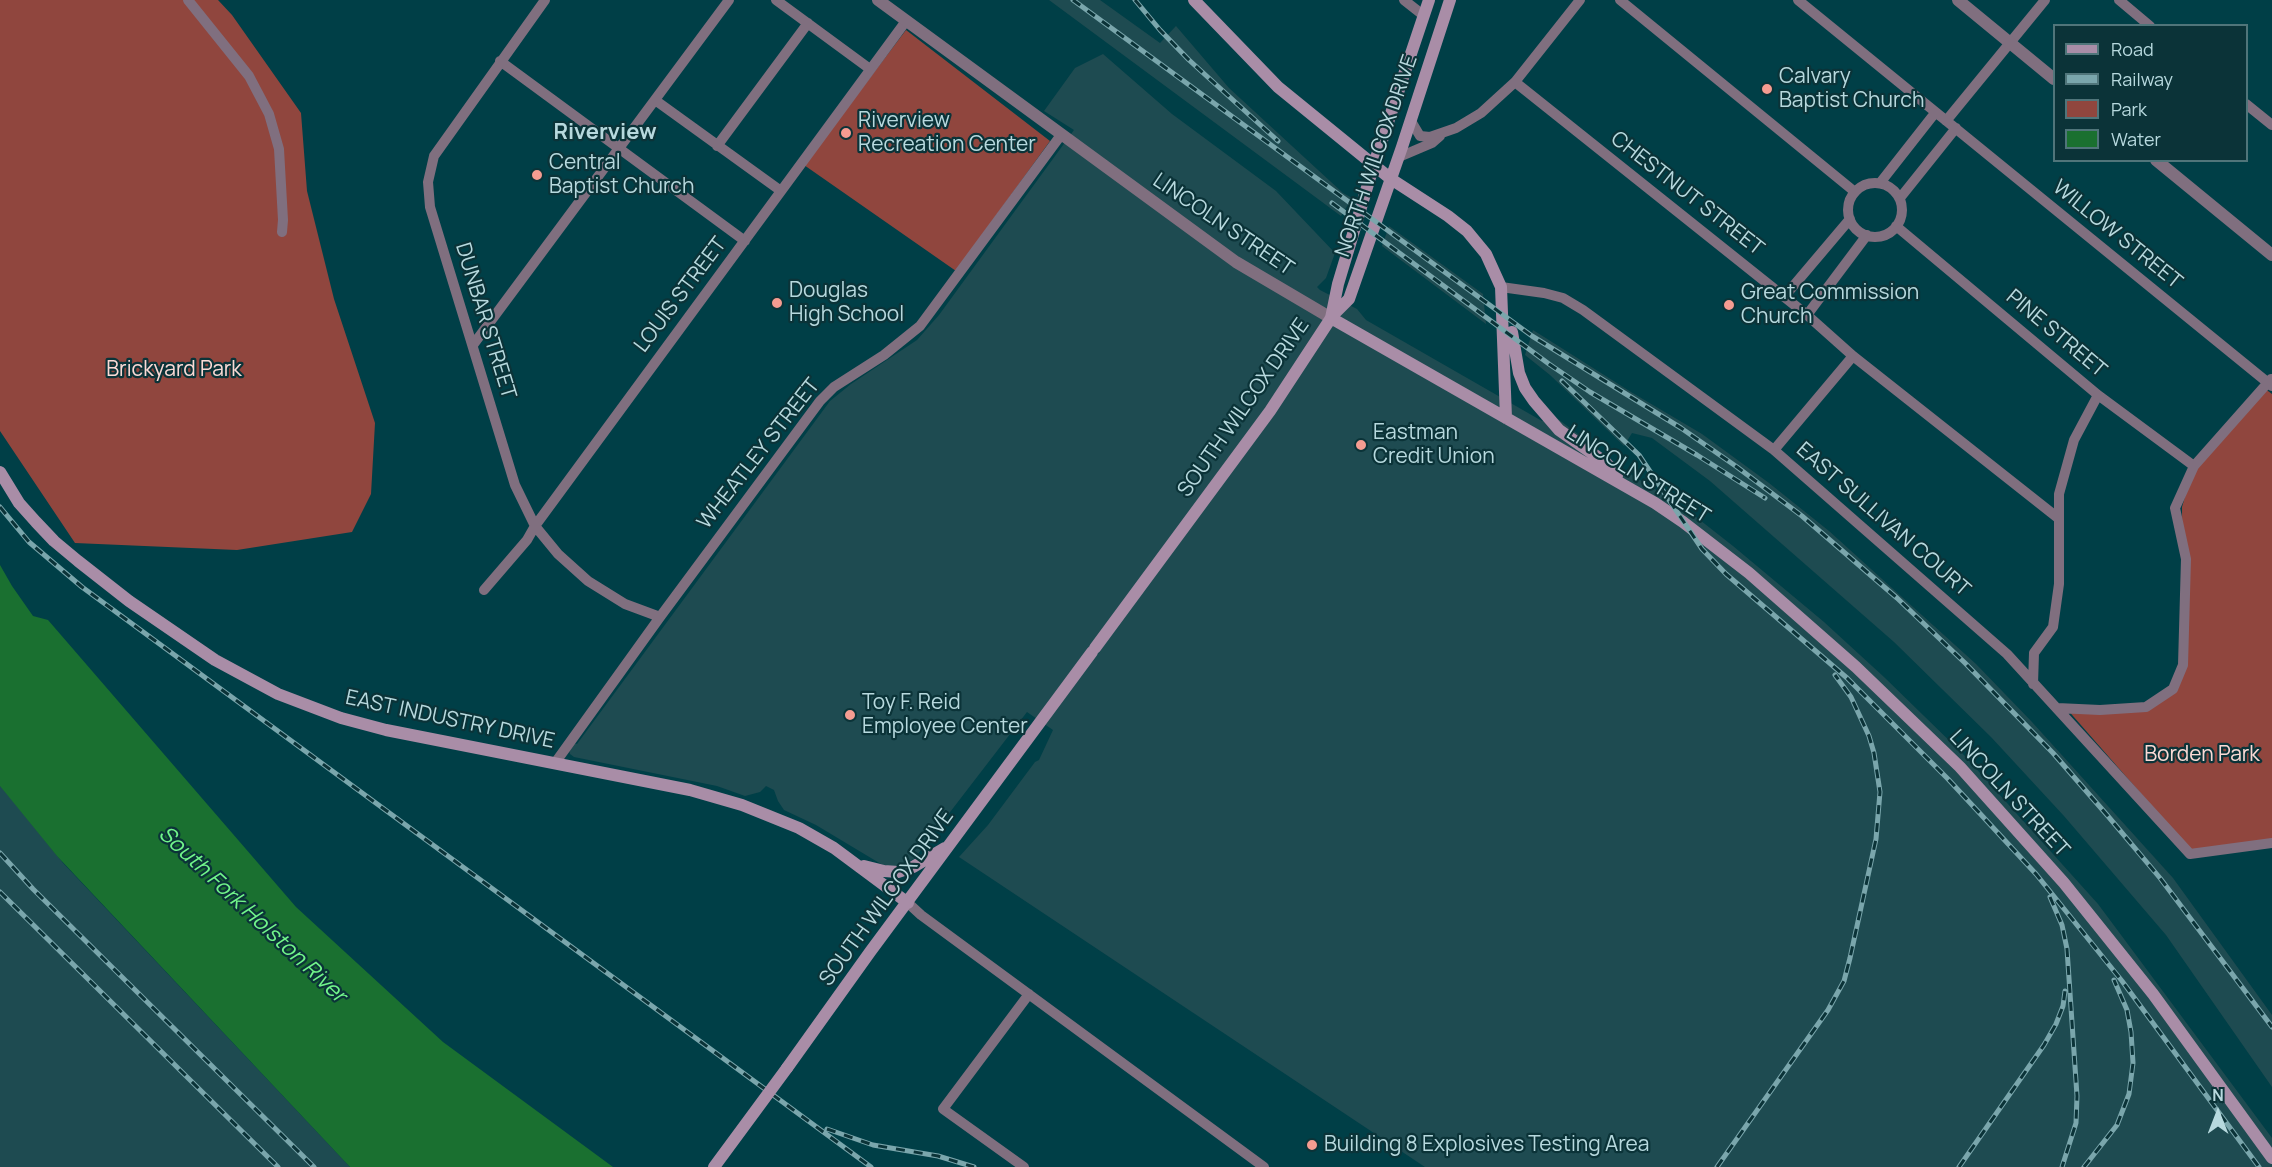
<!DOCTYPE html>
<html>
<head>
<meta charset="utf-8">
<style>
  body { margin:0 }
  #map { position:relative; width:2272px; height:1167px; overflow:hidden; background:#003f47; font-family:Manrope,sans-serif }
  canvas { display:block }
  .legend { position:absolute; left:2053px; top:24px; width:195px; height:138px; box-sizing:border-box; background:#0b3338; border:2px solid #50757a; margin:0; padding:8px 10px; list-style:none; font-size:18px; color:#b7d9de }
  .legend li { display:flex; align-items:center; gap:12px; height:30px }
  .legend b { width:30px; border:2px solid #50757a }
  .north { position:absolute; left:2188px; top:1083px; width:60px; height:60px; -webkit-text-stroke:4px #0b3338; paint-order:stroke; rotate:0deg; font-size:16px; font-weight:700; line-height:24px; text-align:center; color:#b7d9de }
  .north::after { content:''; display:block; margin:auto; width:21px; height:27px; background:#b7d9de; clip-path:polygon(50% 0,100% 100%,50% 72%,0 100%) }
</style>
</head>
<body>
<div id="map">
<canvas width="2272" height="1167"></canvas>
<ul class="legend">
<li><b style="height:8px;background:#a98da7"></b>Road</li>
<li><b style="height:8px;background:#7aa6ac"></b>Railway</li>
<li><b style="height:16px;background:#90463e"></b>Park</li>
<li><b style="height:16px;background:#1a7030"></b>Water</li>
</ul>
<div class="north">N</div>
</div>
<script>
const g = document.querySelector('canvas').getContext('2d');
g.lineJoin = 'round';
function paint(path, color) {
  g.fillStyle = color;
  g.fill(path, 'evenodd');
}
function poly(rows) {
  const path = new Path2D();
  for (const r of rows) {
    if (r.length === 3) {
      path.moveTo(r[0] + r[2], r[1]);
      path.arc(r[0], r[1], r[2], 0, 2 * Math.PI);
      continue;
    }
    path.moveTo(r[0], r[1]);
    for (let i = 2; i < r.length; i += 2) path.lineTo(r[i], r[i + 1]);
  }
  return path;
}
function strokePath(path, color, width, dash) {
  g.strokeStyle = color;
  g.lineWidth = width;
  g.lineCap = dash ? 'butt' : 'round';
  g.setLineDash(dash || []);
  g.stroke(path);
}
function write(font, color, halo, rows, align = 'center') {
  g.font = font + ' Manrope,sans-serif';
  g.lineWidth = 4.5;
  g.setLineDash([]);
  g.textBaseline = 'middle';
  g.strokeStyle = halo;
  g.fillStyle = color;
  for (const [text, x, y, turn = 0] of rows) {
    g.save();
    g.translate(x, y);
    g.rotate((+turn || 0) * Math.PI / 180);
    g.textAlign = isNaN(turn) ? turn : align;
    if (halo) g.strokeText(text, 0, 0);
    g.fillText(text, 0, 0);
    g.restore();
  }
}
const built = poly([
  [1049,0,1100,0,1160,43,1176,26,1229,88,1343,193,1352,198,1341,216],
  [1103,54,1172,114,1276,191,1335,253,1326,278,1317,287,1320,290,1357,309,1366,320,1542,421,1554,416,1632,475,1682,506,1733,546,1824,622,1884,677,1962,753,2098,904,2272,1138,2272,1167,1425,1167,959,857,988,825,1035,762,1039,760,1053,730,1027,712,914,859,894,868,881,864,816,825,784,810,778,801,774,790,766,786,760,792,745,796,717,786,574,757,570,754,569,750,573,743,577,744,830,401,851,384,917,340,939,315,1074,130,1044,111,1075,68],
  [1389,226,1483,294,1486,324,1382,246],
  [1533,330,1631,392,1702,434,1769,483,1829,531,1976,664,2032,722,2173,878,2272,1015,2272,1087,2166,935,2064,816,1991,737,1894,642,1710,481,1652,438,1632,433,1624,446,1550,375,1525,355],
  [0,785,63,863,350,1167,0,1167]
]);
const green = poly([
  [0,0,218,0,232,15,301,113,307,191,334,299,375,423,371,494,352,532,237,550,75,543,0,431],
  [906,30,1050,141,956,271,804,165],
  [2264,388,2272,394,2272,842,2193,853,2066,708,2146,707,2173,689,2183,665,2182,507,2194,466]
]);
const water = poly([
  [0,565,12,586,33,616,48,620,296,907,443,1042,613,1167,350,1167,57,856,0,786]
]);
const minor = poly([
  [188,0,249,76,269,114,279,149,283,220,282,232],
  [545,0,434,156,428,182,430,207,515,485,535,526,558,554,588,581,625,604,660,617],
  [776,0,870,69],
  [1404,0,1423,15],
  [1620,0,1855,192],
  [1798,0,2272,386],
  [2119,0,2150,26],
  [500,61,745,241],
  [1515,82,1807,315,1853,356,2058,518],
  [655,100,781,191],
  [2246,104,2272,125],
  [1411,121,1420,136,1430,137,1456,128,1481,113,1515,82,1580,0],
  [1946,121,2045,0],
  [717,146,808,23],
  [1399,157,1432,143,1440,136],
  [1880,183,1935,113],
  [1875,210,27],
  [1900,198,1956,128],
  [1896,226,2098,395,2194,466],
  [1501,287,1544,293,1563,298,1583,310,1774,450,2007,654,2190,854,2272,843],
  [1784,297,1850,219],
  [1807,315,1867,235],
  [473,345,729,0],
  [1774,450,1853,356],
  [484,590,527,540,535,526,906,21],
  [2033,684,2034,653,2053,627,2059,584,2059,494,2074,440,2098,395],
  [2057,708,2100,710,2146,707,2173,689,2183,665,2186,559,2175,508,2194,466,2271,379],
  [555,763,660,617,820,401,834,387,884,355,920,326,1061,135],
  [908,903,921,915,1264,1167],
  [1024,1167,943,1109,1029,994]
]);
const tertiary = poly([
  [878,0,1236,262,1331,318],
  [1958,0,2054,79],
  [2156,160,2272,255]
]);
const secondary = poly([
  [1194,0,1278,87,1391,179,1448,216,1467,231,1486,254,1501,287,1506,418],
  [1331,317,1349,299,1402,147,1450,0],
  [1331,318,1655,503,1683,522,1749,573,1856,667,1960,767,2064,883,2153,994,2272,1158],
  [1512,332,1519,373,1525,388,1534,401,1559,430,1606,463,1617,476],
  [0,472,19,503,36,522,54,541,78,561,129,601,215,660,278,694,341,718,386,730,690,790,742,805,799,828,834,848,908,903],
  [1095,648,1270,411,1331,318,1338,284,1374,164,1429,0],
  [864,866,884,871,898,872,913,867,945,848],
  [787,1068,870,952,1092,652]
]);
const rail = poly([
  [1073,0,1532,336,1681,428,1737,467,1802,516,1897,598,1965,663,2053,753,2107,815,2160,878,2272,1027],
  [1135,0,1160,30,1189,60,1278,141],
  [1332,203,1549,364,1590,392,1697,455,1765,498],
  [1562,381,1639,455,1702,549,1726,574,1847,678,1948,779,2036,874,2122,981,2259,1167],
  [0,507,29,542,82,587,871,1167],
  [0,853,33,889,314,1167],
  [0,892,278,1167],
  [2050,897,2062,925,2067,949,2077,1096,2076,1123,2062,1167],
  [827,1129,873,1145,938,1156,974,1167],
  [1717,1167,1828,1010,1844,981,1850,958,1876,839,1880,792,1874,753,1869,736,1851,697,1835,675],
  [1959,1167,2044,1045,2056,1024,2063,1006,2065,991],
  [2084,1167,2117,1125,2129,1094,2133,1063,2131,1032,2127,1010,2114,980]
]);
const secondaryBridge = poly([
  [714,1167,787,1068]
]);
const markers = [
  [1767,89,6,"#f59c91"],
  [846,133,6,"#f59c91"],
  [537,175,6,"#f59c91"],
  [777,303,6,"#f59c91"],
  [1729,305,6,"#f59c91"],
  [1361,445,6,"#f59c91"],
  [850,715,6,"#f59c91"],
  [1312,1145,6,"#f59c91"]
];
const poiNames = [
  ["Calvary",1779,77],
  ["Baptist Church",1779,101],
  ["Riverview",858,121],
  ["Recreation Center",858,145],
  ["Central",549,163],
  ["Baptist Church",549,187],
  ["Douglas",789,291],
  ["High School",789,315],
  ["Great Commission",1741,293],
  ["Church",1741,317],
  ["Eastman",1373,433],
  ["Credit Union",1373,457],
  ["Toy F. Reid",862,703],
  ["Employee Center",862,727],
  ["Building 8 Explosives Testing Area",1324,1145]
];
const streetNames = [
  ["NORTH WILCOX DRIVE",1377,156,-71],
  ["CHESTNUT STREET",1687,194,38],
  ["LINCOLN STREET",1223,225,34],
  ["WILLOW STREET",2117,235,39],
  ["LOUIS STREET",681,295,-53],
  ["DUNBAR STREET",485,321,73],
  ["PINE STREET",2056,334,40],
  ["SOUTH WILCOX DRIVE",1244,408,-55],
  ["WHEATLEY STREET",759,454,-52],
  ["LINCOLN STREET",1638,475,32],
  ["EAST SULLIVAN COURT",1883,520,41],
  ["EAST INDUSTRY DRIVE",450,720,12],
  ["LINCOLN STREET",2009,794,47],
  ["SOUTH WILCOX DRIVE",887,898,-54]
];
const parkNames = [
  ["Brickyard Park",174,370],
  ["Borden Park",2202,755]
];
const neighbourhoodNames = [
  ["Riverview",605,133]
];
const waterNames = [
  ["South Fork Holston River",252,915,43]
];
paint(built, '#1e4b51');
paint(green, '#90463e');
paint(water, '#1a7030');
strokePath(minor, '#806f7f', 10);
strokePath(tertiary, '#806f7f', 12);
strokePath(secondary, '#a98da7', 12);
strokePath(rail, '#7aa6ac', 5);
strokePath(rail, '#0b3338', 3, [9]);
strokePath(secondaryBridge, '#a98da7', 12);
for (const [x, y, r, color] of markers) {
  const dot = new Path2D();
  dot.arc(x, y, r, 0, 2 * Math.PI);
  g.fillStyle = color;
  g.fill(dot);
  strokePath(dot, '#0b3338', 2);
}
write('21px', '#b7d9de', '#0b3338', poiNames, 'left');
write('21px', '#b7d9de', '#0b3338', streetNames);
write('21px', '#fbdad5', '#0b3338', parkNames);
write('bold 22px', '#b7d9de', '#0b3338', neighbourhoodNames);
write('italic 22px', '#71f58a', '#0b3338', waterNames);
</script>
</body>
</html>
